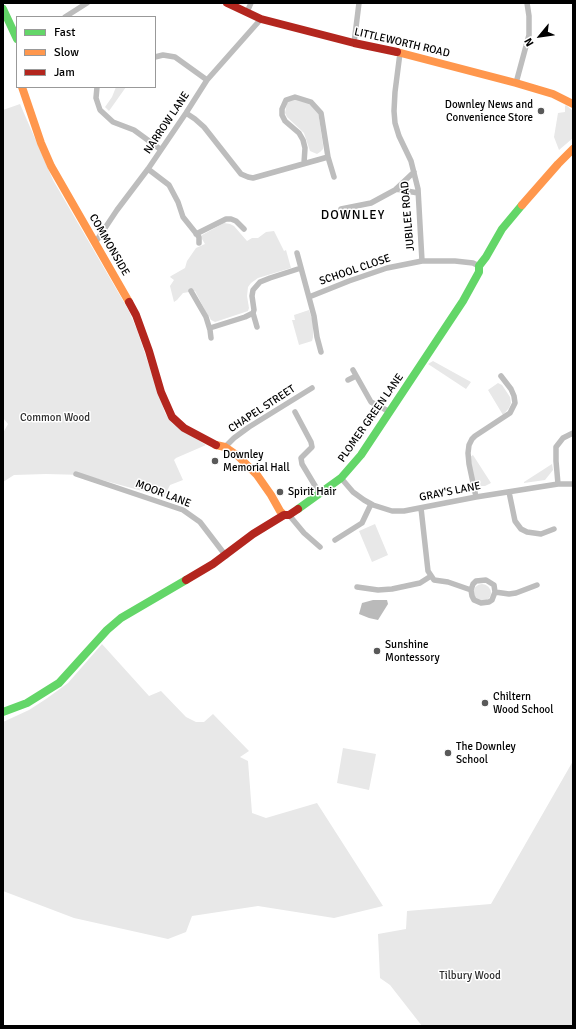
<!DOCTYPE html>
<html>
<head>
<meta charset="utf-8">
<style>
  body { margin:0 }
  #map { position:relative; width:576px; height:1029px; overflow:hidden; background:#fff; font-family:Signika,sans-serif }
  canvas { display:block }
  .frame { position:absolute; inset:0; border:4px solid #000; pointer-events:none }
  .legend { position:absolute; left:16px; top:16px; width:140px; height:72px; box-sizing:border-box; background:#fff; border:1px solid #999; margin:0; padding:5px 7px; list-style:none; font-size:12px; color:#000 }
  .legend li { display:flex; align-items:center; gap:8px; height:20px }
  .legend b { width:20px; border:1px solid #999 }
  .north { position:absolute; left:520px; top:16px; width:40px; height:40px; -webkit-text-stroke:3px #fff; paint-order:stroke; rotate:241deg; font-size:11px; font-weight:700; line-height:16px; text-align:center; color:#000 }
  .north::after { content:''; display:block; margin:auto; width:14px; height:18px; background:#000; clip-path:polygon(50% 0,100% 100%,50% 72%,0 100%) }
</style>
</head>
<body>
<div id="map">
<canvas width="576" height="1029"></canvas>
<div class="frame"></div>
<ul class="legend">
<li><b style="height:5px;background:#63d668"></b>Fast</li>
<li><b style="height:5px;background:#ff974d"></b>Slow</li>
<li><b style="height:5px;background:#b3261e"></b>Jam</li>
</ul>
<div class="north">N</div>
</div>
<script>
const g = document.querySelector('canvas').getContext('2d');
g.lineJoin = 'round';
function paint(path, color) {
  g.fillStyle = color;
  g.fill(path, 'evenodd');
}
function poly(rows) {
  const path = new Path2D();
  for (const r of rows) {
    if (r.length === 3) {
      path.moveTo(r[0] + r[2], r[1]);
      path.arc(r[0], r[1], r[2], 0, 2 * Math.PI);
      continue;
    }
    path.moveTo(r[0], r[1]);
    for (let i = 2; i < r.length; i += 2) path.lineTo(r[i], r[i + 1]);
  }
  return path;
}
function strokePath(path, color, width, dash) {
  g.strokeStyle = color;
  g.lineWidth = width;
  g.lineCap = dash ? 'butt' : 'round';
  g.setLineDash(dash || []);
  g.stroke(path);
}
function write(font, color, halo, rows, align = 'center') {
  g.font = font + ' Signika,sans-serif';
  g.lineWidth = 3;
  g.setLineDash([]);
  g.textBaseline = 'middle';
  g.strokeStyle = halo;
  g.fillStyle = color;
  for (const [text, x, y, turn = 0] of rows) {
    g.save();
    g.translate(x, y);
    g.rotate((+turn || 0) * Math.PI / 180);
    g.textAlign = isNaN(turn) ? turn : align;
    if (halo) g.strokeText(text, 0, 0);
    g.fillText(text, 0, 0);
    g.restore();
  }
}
const green = poly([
  [116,87,126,87,109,111,105,107,112,97],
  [299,99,316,107,318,111,323,145,323,149,320,152,317,154,310,151,304,133,287,117,285,113,287,103,290,100],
  [20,104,53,180,129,311,137,330,165,413,172,423,177,427,206,445,176,458,174,460,183,480,170,485,164,497,84,475,46,474,14,475,3,482,3,433,8,424,3,418,3,110],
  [566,105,573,111,573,138,559,150,554,137,558,113,565,112,565,106],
  [224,223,230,224,234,226,247,241,252,238,258,238,266,232,274,231,284,251,286,250,291,268,258,278,251,283,248,287,247,296,249,308,248,311,215,322,211,320,209,316,208,316,195,291,183,293,177,300,174,302,170,286,174,280,170,277,171,276,185,268,187,261,196,248,205,244,202,239,202,235],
  [309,310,313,322,313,337,312,341,299,345,292,320,295,320,294,315],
  [433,361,471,382,466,389,428,364],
  [498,383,502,385,510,397,511,403,509,408,503,415,488,390],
  [473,455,491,483,485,486,477,486,475,483,470,457],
  [552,464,553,470,545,480,524,483,524,482],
  [375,524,388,555,372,562,359,531],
  [482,593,9],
  [102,644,149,696,161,691,186,717,196,722,204,722,213,714,249,751,240,757,248,761,252,813,266,818,317,803,383,906,334,918,258,906,192,916,186,932,168,939,74,918,3,891,3,722,29,710,46,699,68,683],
  [343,748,376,754,369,790,337,783],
  [573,761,573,1026,422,1026,390,985,380,978,378,934,406,929,407,911,491,904]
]);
const water = poly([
  [373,600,387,600,388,604,378,620,369,618,359,614,362,603]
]);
const street = poly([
  [247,12,251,3],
  [65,17,87,3],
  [354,43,359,3],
  [400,53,395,92,394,111,395,123,399,136,411,161,418,189,422,261],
  [155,57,163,55,175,57,207,80],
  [516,83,529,35,529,16,527,3],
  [97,87,96,98,100,110,113,122,134,130,160,149],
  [186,113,195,119,204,127,241,174,248,177,253,178,328,157,321,113,311,102,295,97,286,100,282,109,282,115,285,121,299,133,303,140,305,148,304,163],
  [328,157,334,177],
  [148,169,169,185,178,202,183,217,199,237,199,243],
  [396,189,418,193],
  [341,209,371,203,395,190,414,172],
  [196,234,226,219,231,219,236,221,244,229],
  [95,243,117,210,148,169,186,113,207,80,261,19],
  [297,253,314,316,317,337,321,352],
  [191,291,206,317,210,330,211,338],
  [309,297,349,281,387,268,422,261,455,261,473,263,479,266],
  [253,313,257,327],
  [210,328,245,317,253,313,254,310,252,296,253,290,260,282,270,278,301,268],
  [353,370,371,402,390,412],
  [348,380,356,376],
  [295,412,311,442,312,447,301,458,302,464,320,494],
  [225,447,234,438,249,427,312,388],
  [76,474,183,510,200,522,226,556],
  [341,478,353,492,364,500,373,505,392,511,404,511,476,497,558,484,573,484],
  [558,484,556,461,556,447,563,438,573,433],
  [509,492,515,521,521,529,527,532,541,534,554,529],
  [476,497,469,464,468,453,469,445,472,439,475,436,510,413,515,403,514,396,511,389,501,376],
  [421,508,428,571,434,580,448,582,471,590,473,584,476,581,486,580,494,585,495,592,509,594,516,593,537,585],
  [289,515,304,533,320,547],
  [335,540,362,523,371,504],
  [357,587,378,590,392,589,420,583,431,576],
  [471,590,472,596,474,600,481,603,489,602,492,600,495,592]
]);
const fast = poly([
  [3,9,17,39],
  [298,509,341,478,361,455,463,301,479,272,479,266,486,257,502,229,522,205],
  [3,712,27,703,59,683,107,630,121,618,186,580]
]);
const slow = poly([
  [397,52,516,83,553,94,573,104],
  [22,87,41,143,51,166,129,302],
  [522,205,558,164,573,149],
  [216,445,225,447,238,456,257,475,271,495,280,511,284,515]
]);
const jam = poly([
  [227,3,261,19,354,43,397,52],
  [129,302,136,315,149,351,161,392,172,417,184,428,216,445],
  [186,580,213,564,253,534,284,515,289,515,298,509]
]);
const markers = [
  [541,111,4,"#595959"],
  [215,461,4,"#595959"],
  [280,492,4,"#595959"],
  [377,651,4,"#595959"],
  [485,703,4,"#595959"],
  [448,753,4,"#595959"]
];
const streetNames = [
  ["LITTLEWORTH ROAD",402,43,13],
  ["NARROW LANE",167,123,-56],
  ["JUBILEE ROAD",408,216,-95],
  ["COMMONSIDE",109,245,60],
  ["SCHOOL CLOSE",355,270,-19],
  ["CHAPEL STREET",262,409,-33],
  ["PLOMER GREEN LANE",371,418,-55],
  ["GRAY'S LANE",450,492,-11],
  ["MOOR LANE",163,494,21]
];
const poiNames = [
  ["Downley News and",533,105,"right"],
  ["Convenience Store",533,118,"right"],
  ["Downley",223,455],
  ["Memorial Hall",223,468],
  ["Spirit Hair",288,492],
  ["Sunshine",385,645],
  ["Montessory",385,658],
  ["Chiltern",493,697],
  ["Wood School",493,710],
  ["The Downley",456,747],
  ["School",456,760]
];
const parkNames = [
  ["Common Wood",55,418],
  ["Tilbury Wood",470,976]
];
const quarterNames = [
  ["DOWNLEY",353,216]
];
paint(green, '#e8e8e8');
paint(water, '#bababa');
strokePath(street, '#bdbdbd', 5.5);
strokePath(fast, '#63d668', 8);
strokePath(slow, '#ff974d', 8);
strokePath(jam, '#b3261e', 8);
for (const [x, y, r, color] of markers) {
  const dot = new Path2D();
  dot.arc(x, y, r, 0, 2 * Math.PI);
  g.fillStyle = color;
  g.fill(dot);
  strokePath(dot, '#fff', 1.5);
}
write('11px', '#000', '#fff', streetNames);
write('11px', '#000', '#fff', poiNames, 'left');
write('11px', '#2d2d2d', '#fff', parkNames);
g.letterSpacing = '1px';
write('13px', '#000', '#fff', quarterNames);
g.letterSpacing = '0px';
</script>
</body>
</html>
